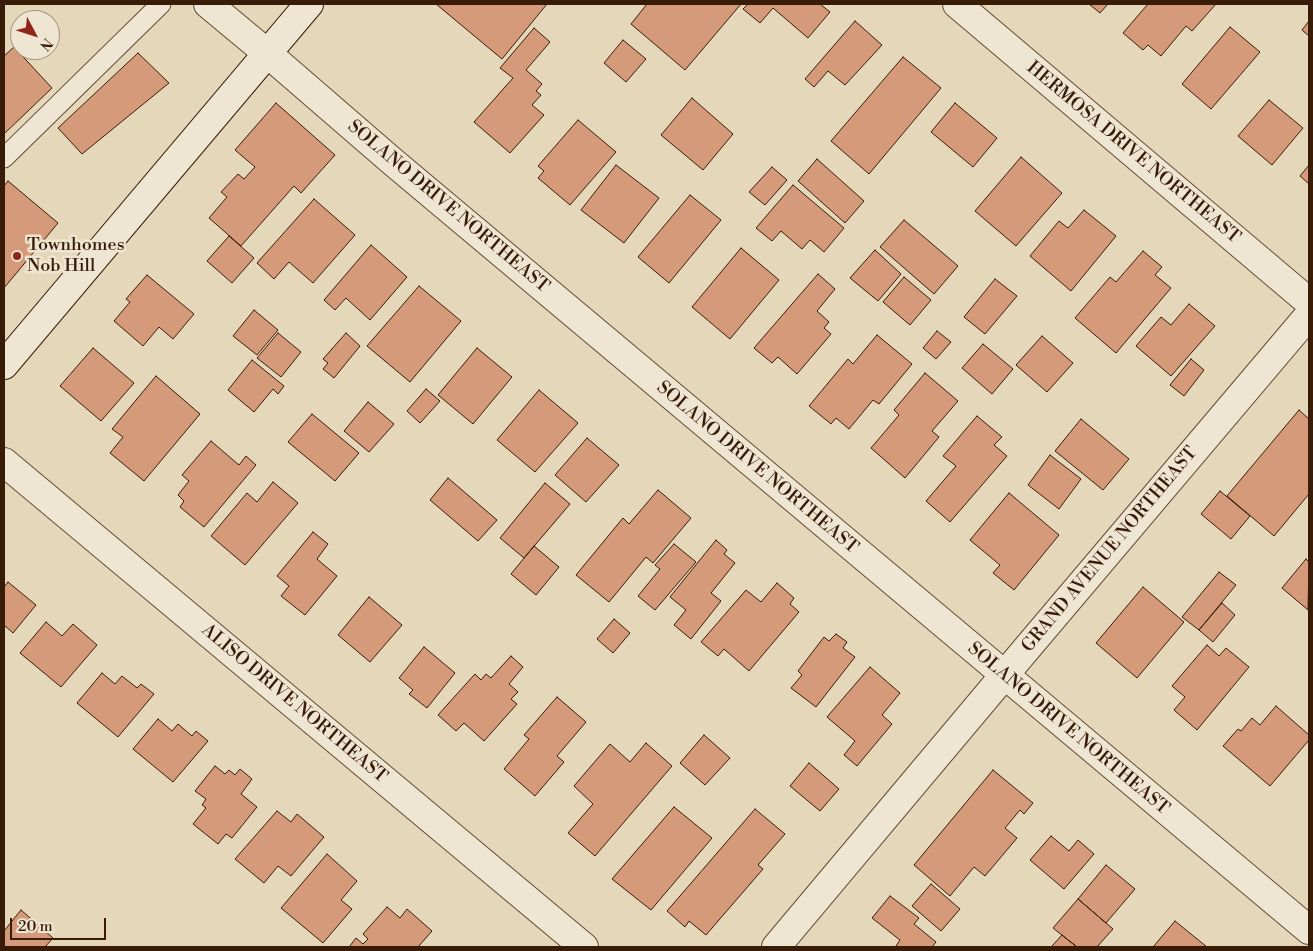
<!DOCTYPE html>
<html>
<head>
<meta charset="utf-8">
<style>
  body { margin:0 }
  #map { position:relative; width:1313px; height:951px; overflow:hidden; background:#e5d7ba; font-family:"Libre Bodoni",serif }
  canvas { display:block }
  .frame { position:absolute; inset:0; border:5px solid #391c07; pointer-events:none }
  .north { position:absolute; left:10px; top:10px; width:50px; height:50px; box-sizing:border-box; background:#eee5d2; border:1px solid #a69581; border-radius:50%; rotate:130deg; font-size:14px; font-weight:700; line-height:20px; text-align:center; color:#391c07 }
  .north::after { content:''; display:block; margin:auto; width:18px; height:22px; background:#8f2418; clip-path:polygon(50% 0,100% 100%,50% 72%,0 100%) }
  .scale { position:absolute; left:10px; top:918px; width:96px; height:22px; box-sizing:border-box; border:2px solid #391c07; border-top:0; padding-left:6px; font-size:15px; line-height:18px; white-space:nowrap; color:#391c07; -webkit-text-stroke:4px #eee5d2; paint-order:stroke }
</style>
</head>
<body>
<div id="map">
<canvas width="1313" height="951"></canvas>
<div class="frame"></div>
<div class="north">N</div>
<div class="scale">20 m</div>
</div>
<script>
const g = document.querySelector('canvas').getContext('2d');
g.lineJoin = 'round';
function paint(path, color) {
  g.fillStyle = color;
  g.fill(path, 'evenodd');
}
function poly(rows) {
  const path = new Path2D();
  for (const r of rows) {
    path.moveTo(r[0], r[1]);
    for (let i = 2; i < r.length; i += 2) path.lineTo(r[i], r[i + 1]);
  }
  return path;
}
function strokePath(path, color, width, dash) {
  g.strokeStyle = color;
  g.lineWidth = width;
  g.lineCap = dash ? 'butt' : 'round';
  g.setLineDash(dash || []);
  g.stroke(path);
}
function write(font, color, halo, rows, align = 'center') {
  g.font = font + ' "Libre Bodoni",serif';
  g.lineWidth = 5;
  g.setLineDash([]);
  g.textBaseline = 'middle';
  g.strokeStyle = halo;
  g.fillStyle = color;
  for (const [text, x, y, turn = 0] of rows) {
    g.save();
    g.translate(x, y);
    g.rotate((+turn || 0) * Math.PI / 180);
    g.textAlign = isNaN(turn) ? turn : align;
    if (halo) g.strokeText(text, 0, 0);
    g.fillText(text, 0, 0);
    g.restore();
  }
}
const building = poly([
  [436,4,547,4,502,59,436,4],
  [647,4,741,4,685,70,631,24,647,4],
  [748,4,820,4,830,12,808,38,773,8,760,23,743,9,748,4],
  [1089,4,1108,4,1100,13,1089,4],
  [1148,4,1216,4,1192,31,1186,26,1161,56,1148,45,1143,50,1123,33,1148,4],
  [855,21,882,45,845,85,828,71,814,87,805,79,855,21],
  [1309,21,1309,36,1302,30,1309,21],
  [1230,27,1260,52,1211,109,1182,84,1230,27],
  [534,28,550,42,526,70,542,84,536,91,541,95,532,105,544,115,510,153,474,122,513,78,500,68,534,28],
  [623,40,646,59,626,82,604,63,623,40],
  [14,47,52,88,4,134,4,56,14,47],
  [138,53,169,83,82,154,58,128,138,53],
  [903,57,941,88,869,174,831,141,903,57],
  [692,98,733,134,703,170,661,135,692,98],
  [1269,100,1303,128,1272,165,1238,136,1269,100],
  [276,103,335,155,301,193,294,186,241,246,209,218,227,197,221,192,238,174,244,179,255,167,235,150,276,103],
  [955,103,997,138,973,167,931,132,955,103],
  [578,120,616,152,570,205,538,178,544,171,538,166,578,120],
  [1021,157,1062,193,1016,246,975,211,1021,157],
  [817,159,864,201,845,223,798,181,817,159],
  [616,165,659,198,624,243,581,210,616,165],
  [1309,165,1309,184,1300,176,1309,165],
  [772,167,787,180,765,205,749,192,772,167],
  [8,181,58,223,4,288,4,186,8,181],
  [793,185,844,228,824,252,810,240,802,249,781,231,772,241,756,228,793,185],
  [690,195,721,220,669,283,638,257,690,195],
  [314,199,355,235,313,283,289,262,274,279,257,263,314,199],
  [1084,210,1116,236,1071,291,1030,256,1059,221,1068,228,1084,210],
  [904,220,958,266,934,294,880,247,904,220],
  [229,236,254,258,232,283,207,261,229,236],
  [371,245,407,277,370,320,346,298,335,310,324,300,371,245],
  [741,248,779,280,730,339,692,307,741,248],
  [875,250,901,274,878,301,850,278,875,250],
  [1143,251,1162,267,1155,275,1171,288,1116,353,1075,318,1110,277,1116,282,1143,251],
  [818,274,835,289,817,311,829,322,824,328,831,334,797,374,778,357,772,363,754,348,818,274],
  [147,275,194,314,173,339,159,327,143,346,114,321,130,302,126,299,147,275],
  [904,277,931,300,910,325,883,302,904,277],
  [995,279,1017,296,985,334,964,317,995,279],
  [419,286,461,321,410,382,367,346,419,286],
  [1189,304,1215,326,1171,376,1136,346,1161,317,1171,325,1189,304],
  [254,310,278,330,257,355,233,336,254,310],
  [937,331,951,342,936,359,923,348,937,331],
  [278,333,301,352,281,377,257,358,278,333],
  [346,333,360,346,334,378,323,369,328,363,323,359,346,333],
  [877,335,912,364,879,404,873,400,849,429,836,418,831,424,809,406,848,359,853,364,877,335],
  [1042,336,1073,363,1047,392,1016,365,1042,336],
  [983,344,1013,369,992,394,962,368,983,344],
  [93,348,134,383,101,421,60,386,93,348],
  [477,348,512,377,473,424,438,395,477,348],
  [1191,359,1204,370,1184,396,1170,385,1191,359],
  [252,360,284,386,278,394,273,389,254,412,228,390,252,360],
  [925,373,958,401,932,431,939,437,905,478,871,448,899,415,894,410,925,373],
  [156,376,200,414,144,481,110,453,123,437,112,429,156,376],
  [426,389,440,401,420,423,407,411,426,389],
  [539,390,578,423,535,472,497,440,539,390],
  [368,402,394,424,369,452,344,431,368,402],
  [1299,410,1309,419,1309,494,1274,536,1227,496,1299,410],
  [312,414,359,453,335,481,288,442,312,414],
  [977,416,1002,437,994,445,1007,456,950,522,926,501,956,466,943,456,977,416],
  [1081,419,1129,459,1103,490,1055,451,1081,419],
  [587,438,619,465,586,502,555,475,587,438],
  [211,441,239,465,246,456,256,465,204,527,180,507,184,501,178,495,189,481,182,475,211,441],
  [1050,455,1081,479,1059,509,1028,485,1050,455],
  [448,478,497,520,478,541,430,500,448,478],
  [273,482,298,503,245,565,211,536,247,493,257,502,273,482],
  [545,483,570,504,524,558,500,538,545,483],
  [658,490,691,518,653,563,646,557,609,602,576,575,623,518,629,524,658,490],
  [1220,491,1250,516,1231,539,1201,514,1220,491],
  [1009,493,1059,535,1014,590,993,573,1000,565,970,540,1009,493],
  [313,532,328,544,317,559,337,576,305,615,281,596,289,586,277,576,313,532],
  [716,540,727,550,724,554,735,563,711,593,721,601,691,639,674,625,686,610,670,597,716,540],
  [674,544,696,562,655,610,638,596,660,569,655,565,674,544],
  [534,546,559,567,536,595,511,574,534,546],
  [1306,559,1309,562,1308,610,1282,588,1306,559],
  [1219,572,1236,585,1199,630,1182,617,1219,572],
  [8,582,36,605,13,633,5,626,4,627,4,587,8,582],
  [777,583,794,598,790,604,799,612,749,671,724,649,718,656,701,642,746,590,761,602,777,583],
  [1143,587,1184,622,1137,678,1096,643,1143,587],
  [369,597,402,625,370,662,338,635,369,597],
  [1222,603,1235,615,1213,642,1199,630,1222,603],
  [614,619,630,633,613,653,597,639,614,619],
  [46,622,62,636,73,624,97,645,61,687,20,653,46,622],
  [836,634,847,642,843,648,855,657,816,707,791,688,802,675,798,671,824,637,829,641,836,634],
  [1207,645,1219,656,1226,648,1249,667,1197,730,1174,710,1185,697,1172,686,1207,645],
  [424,647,455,673,427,708,409,694,413,690,399,678,424,647],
  [511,656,523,667,509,684,518,692,511,699,517,704,484,741,464,723,456,731,438,715,475,674,481,680,486,674,491,678,511,656],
  [870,667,900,693,882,715,892,724,857,766,844,755,855,741,827,717,870,667],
  [102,673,115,684,122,676,137,688,141,684,154,694,118,737,77,703,102,673],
  [557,697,586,722,557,756,564,762,535,796,504,769,529,739,524,735,557,697],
  [1276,706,1309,735,1309,740,1270,786,1223,746,1238,729,1241,731,1252,718,1260,725,1276,706],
  [158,719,172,731,178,724,192,736,196,731,208,741,173,782,133,749,158,719],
  [704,735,730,758,705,785,680,763,704,735],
  [646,743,672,766,595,856,568,833,593,804,574,786,610,744,630,762,646,743],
  [809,763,839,789,820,811,790,786,809,763],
  [215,766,225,774,229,770,235,775,240,769,252,779,241,794,257,807,232,838,226,834,218,844,193,824,206,808,202,805,206,799,195,791,215,766],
  [993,770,1033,803,1024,814,1020,810,1005,828,1017,838,985,876,974,867,950,896,914,865,993,770],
  [674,807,712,838,651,910,612,879,674,807],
  [755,809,785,834,758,865,763,869,706,935,689,921,685,927,667,911,755,809],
  [277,811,291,822,297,814,324,837,291,876,278,866,264,883,235,859,277,811],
  [1051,836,1069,851,1078,840,1094,854,1064,889,1030,860,1051,836],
  [327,854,357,881,341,900,352,909,323,943,281,908,327,854],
  [1106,865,1135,889,1106,923,1078,899,1106,865],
  [931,884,960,909,941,931,912,906,931,884],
  [890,896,919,918,914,924,936,942,932,947,898,947,896,946,900,940,872,918,890,896],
  [1078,899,1113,929,1097,947,1077,947,1053,928,1078,899],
  [387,907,400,918,407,909,432,931,418,947,349,947,356,938,363,944,368,939,363,934,387,907],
  [21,910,53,938,45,947,4,947,4,931,21,910],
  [1175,921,1207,947,1153,947,1175,921],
  [1062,935,1077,947,1051,947,1062,935]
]);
const lane = poly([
  [4,158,161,4]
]);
const street = poly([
  [208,4,267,53,393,162,1309,930],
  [957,4,1309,302],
  [4,462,584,947],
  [776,947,1028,647,1309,315]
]);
const secondary = poly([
  [4,365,309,4]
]);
const markers = [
  [17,256,5,"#8f2418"]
];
const streetNames = [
  ["HERMOSA DRIVE NORTHEAST",1133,153,40],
  ["SOLANO DRIVE NORTHEAST",448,207,40],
  ["SOLANO DRIVE NORTHEAST",757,468,40],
  ["GRAND AVENUE NORTHEAST",1110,550,-50],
  ["ALISO DRIVE NORTHEAST",294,704,40],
  ["SOLANO DRIVE NORTHEAST",1068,729,40]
];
const poiNames = [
  ["Townhomes",27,246],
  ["Nob Hill",27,267]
];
paint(building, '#d59a7a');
strokePath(building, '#391c07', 1);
strokePath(lane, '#644b34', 21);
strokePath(street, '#644b34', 30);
strokePath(secondary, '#391c07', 30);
strokePath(lane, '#eee5d2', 19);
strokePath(street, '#eee5d2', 28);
strokePath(secondary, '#eee5d2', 28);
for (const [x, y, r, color] of markers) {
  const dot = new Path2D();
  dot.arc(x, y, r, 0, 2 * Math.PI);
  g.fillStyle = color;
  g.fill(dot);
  strokePath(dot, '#eee5d2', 2);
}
write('18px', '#391c07', '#eee5d2', streetNames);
write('18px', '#391c07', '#eee5d2', poiNames, 'left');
</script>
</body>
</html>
